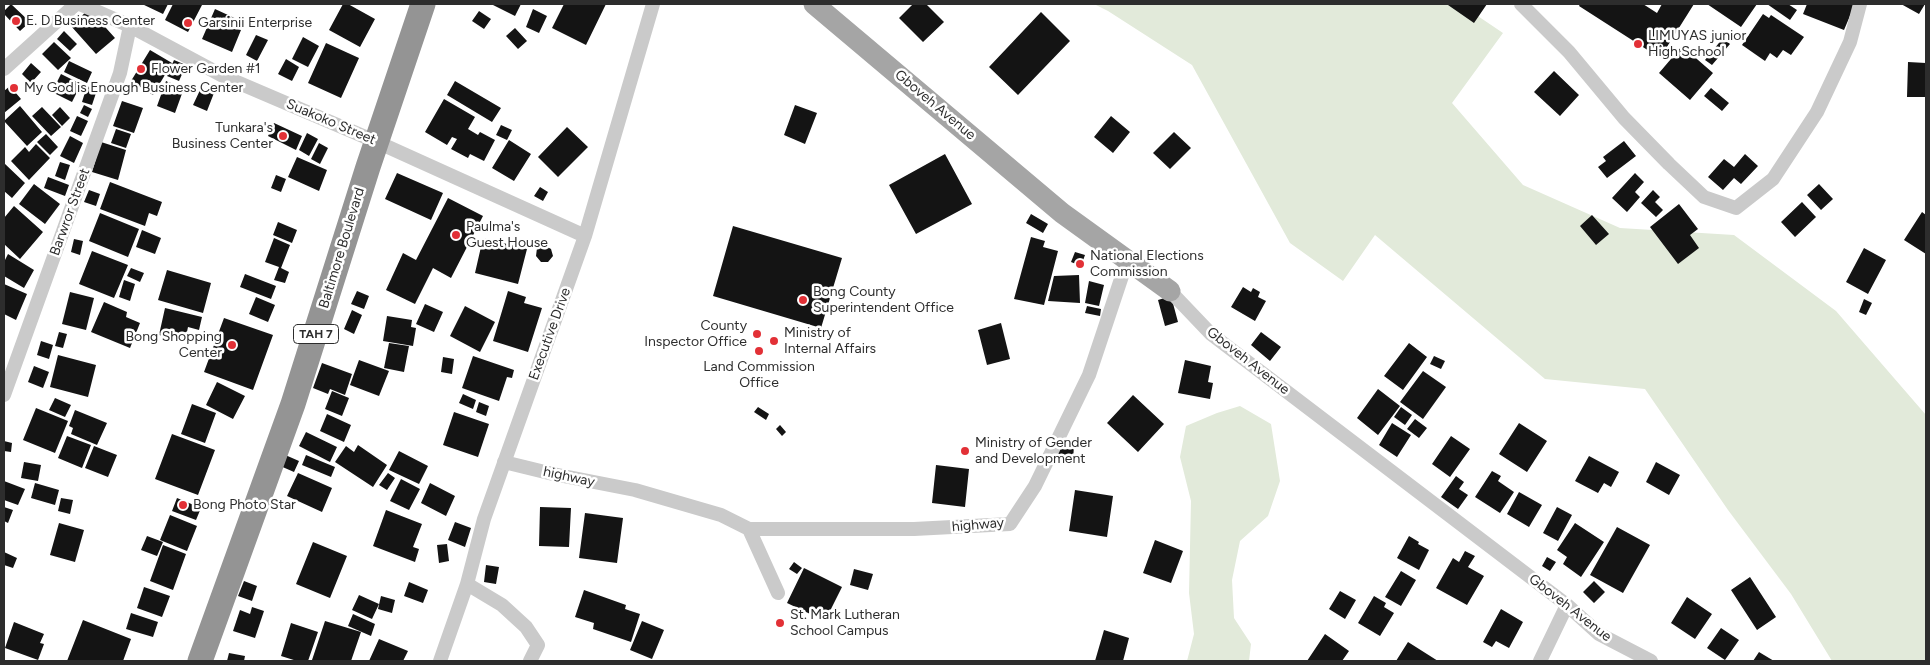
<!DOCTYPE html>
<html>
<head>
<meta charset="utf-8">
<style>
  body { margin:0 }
  #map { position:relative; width:1930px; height:665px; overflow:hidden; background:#fff; font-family:Figtree,sans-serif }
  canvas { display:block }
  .frame { position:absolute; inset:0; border:5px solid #2d2d2d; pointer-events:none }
</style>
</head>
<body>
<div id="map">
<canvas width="1930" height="665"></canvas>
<div class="frame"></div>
</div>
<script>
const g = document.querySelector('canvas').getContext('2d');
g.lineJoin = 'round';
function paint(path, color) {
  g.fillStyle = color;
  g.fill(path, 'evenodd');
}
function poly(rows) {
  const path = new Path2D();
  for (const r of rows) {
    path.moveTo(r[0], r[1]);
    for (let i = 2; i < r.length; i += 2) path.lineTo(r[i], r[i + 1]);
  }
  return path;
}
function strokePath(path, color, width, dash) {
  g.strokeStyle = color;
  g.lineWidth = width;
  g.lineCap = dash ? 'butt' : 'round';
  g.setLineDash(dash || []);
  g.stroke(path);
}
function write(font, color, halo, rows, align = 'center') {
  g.font = font + ' Figtree,sans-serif';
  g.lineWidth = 5;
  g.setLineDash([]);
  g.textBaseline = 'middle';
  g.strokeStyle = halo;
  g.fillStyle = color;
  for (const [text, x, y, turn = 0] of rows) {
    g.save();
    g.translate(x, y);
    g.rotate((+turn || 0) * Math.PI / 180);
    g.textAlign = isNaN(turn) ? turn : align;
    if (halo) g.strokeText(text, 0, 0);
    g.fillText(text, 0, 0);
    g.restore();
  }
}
const green = poly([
  [1094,4,1460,4,1503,33,1452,103,1523,185,1620,228,1734,235,1836,311,1926,415,1926,661,1832,661,1791,594,1728,510,1645,389,1545,379,1375,235,1343,281,1290,243,1192,65,1108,11],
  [1240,406,1271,424,1280,481,1268,516,1240,541,1232,580,1234,618,1251,644,1249,661,1187,661,1194,634,1189,593,1191,501,1180,457,1186,426,1217,413]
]);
const building = poly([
  [11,4,30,22,20,31,4,14,4,11],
  [142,4,168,4,163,14],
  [173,4,202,5,188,32,165,20],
  [343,4,348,4,375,19,360,47,329,30],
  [491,4,521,4,515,16],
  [564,4,606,4,586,45,552,28],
  [913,4,926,4,944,22,923,42,899,18],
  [1449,4,1487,4,1474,23,1448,5],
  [1580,4,1643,4,1657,13,1662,4,1694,4,1660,58,1579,6],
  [1707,4,1757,4,1741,27],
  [1767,4,1788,4,1797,10,1790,20],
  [1807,4,1855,4,1844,30,1803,14],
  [1901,4,1925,4,1919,14],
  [89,9,115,38,96,54,71,26],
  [215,9,241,21,238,29,241,30,232,52,202,39],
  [533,9,547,16,539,33,526,27],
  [479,11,491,19,484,29,472,21],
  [1041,12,1070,41,1018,95,989,67],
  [1763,14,1769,18,1771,15,1804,37,1791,55,1783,50,1777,58,1770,53,1765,61,1742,45],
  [515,28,527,41,518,49,506,36],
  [64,31,77,44,70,51,57,39],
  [256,35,268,40,257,61,246,55],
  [303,37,319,46,308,67,292,59],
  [1723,38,1730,44,1712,65,1705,60],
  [54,42,71,58,58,70,42,54],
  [326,43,359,58,341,98,308,83],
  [1682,46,1713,73,1690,100,1659,73],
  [150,50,172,63,153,95,131,81],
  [286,59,299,67,292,81,278,74],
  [174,60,186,65,179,81,167,76],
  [69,61,92,72,87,83,64,72],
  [1908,62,1926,63,1926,97,1907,97],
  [31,63,41,72,31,83,22,74],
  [1554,71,1579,95,1560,116,1534,92],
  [61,74,81,84,72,102,52,92],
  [166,81,184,88,175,113,157,106],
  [455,81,501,108,492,122,447,95],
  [10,86,21,99,4,113,4,91],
  [87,86,97,90,92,105,82,102],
  [201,88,214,93,207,111,193,105],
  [1711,88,1729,103,1722,111,1704,96],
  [444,99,475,117,468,129,478,135,480,132,495,140,484,161,470,154,468,158,451,149,457,139,452,137,447,145,425,132],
  [122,101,143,108,134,133,113,126],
  [84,105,92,109,88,117,80,113],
  [795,105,817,113,805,144,784,135],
  [20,106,42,132,27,146,4,121],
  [42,107,61,127,51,136,32,116],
  [60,107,70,118,62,126,52,115],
  [77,116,88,121,81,136,70,131],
  [1111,116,1130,132,1113,153,1094,137],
  [274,123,302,136,296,150,268,136],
  [501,125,512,130,507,140,496,135],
  [567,127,588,147,558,177,538,157],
  [116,129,131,134,126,148,111,143],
  [1174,132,1191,148,1170,169,1153,153],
  [307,133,318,139,309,156,299,150],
  [46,134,58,147,50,155,37,142],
  [70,136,83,143,74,163,60,156],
  [509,140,531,154,514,181,492,168],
  [1624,141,1636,156,1607,178,1598,167,1606,161,1603,157],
  [101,142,126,150,118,180,92,172],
  [319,143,328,148,320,164,311,159],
  [36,144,50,158,29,180,11,161,25,147,29,152],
  [945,154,972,204,916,234,889,185],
  [1745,154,1758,166,1741,184,1734,178,1723,190,1708,177,1724,159,1734,167],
  [297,157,327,170,319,191,288,177],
  [60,162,70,165,65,180,55,176],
  [4,163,25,183,12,198,4,191],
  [397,173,443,193,431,220,385,199],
  [1635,173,1644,182,1635,192,1640,197,1627,212,1612,198],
  [276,175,286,179,281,192,271,188],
  [48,177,69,185,65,196,44,188],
  [110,182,162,202,157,216,149,213,145,226,100,209],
  [34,184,60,204,45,224,19,204],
  [1819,184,1833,199,1821,210,1807,195],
  [540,187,548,192,543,201,534,196],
  [89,190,100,194,96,206,84,202],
  [1653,190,1660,197,1655,202,1663,210,1656,217,1641,203],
  [448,198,483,216,451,278,433,268,415,304,386,290,403,253,416,260],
  [1802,202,1816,217,1795,237,1781,222],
  [1679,204,1698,229,1690,235,1699,248,1678,264,1650,227],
  [14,206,43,232,20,259,4,244,4,218],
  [1922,212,1926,215,1926,254,1904,240],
  [100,213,139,229,128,257,89,241],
  [1031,214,1048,224,1043,233,1026,223],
  [1592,215,1609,234,1596,245,1580,226],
  [278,222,297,230,292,243,273,235],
  [733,226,842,258,821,328,713,296],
  [142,230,161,238,155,254,136,247],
  [1031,237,1045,241,1043,247,1058,251,1044,305,1014,299],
  [274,238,290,245,281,268,289,272,285,283,274,280,279,267,265,262],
  [483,238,527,249,518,284,475,273],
  [74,239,83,241,80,255,71,252],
  [544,245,551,249,553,256,548,262,541,262,536,256,537,248],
  [1864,248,1886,260,1868,294,1846,282],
  [92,251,128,265,114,298,79,284],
  [1075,252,1085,255,1081,266,1071,262],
  [8,254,34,270,24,288,4,276,4,262],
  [131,268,144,273,140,282,127,276],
  [167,270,211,283,203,313,158,300],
  [245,274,276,286,271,299,240,287],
  [1079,275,1080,303,1048,301,1054,276],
  [124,280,135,284,130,301,119,297],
  [1089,281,1104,285,1099,306,1085,303],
  [4,284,27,294,16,320,4,314],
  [1243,287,1251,292,1253,288,1260,292,1258,297,1266,301,1255,321,1231,307],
  [357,291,369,296,364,309,351,304],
  [508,291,526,297,524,303,542,308,528,352,493,341],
  [70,292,94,298,86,330,62,324],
  [1171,296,1178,322,1165,326,1158,300],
  [256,297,275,305,268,322,249,314],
  [1864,299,1872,303,1866,315,1859,312],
  [104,302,127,312,126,317,140,323,130,348,91,332],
  [425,304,443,312,434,332,416,324],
  [465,306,495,322,480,352,450,336],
  [1087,306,1101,309,1100,316,1085,313],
  [165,308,202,317,199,330,188,327,185,341,159,335],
  [352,310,362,315,354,334,344,329],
  [387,316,412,320,411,327,416,328,413,346,383,341],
  [224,318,273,335,253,390,204,372],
  [1001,323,1010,359,987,365,978,330],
  [59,332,67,334,63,348,55,346],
  [1261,332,1281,347,1270,361,1251,345],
  [41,341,53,345,49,359,37,355],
  [389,343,409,346,404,372,384,368],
  [1409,343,1427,357,1403,390,1384,376],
  [58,355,96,365,88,397,50,387],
  [473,356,514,370,512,378,507,377,499,401,462,388],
  [1434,356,1445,361,1441,369,1430,364],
  [443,357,454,359,452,374,441,372],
  [359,360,389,371,379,396,350,385],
  [1185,360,1211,366,1208,382,1213,383,1210,399,1178,393],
  [322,363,352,374,345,395,330,389,328,394,313,388],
  [34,366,49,372,43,388,28,382],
  [1423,371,1446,387,1423,419,1400,402],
  [217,382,245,396,233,419,206,405],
  [1378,389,1400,406,1378,435,1357,418],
  [332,391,349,398,342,416,325,409],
  [463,394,476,400,473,409,459,403],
  [1133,395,1164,424,1138,452,1107,423],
  [55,398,71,405,65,417,49,410],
  [479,402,489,406,486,416,476,412],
  [192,404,216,413,205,443,181,434],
  [758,407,769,414,766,420,754,412],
  [1401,407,1412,415,1405,425,1394,417],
  [36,408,68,421,55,453,23,440],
  [75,410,107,423,97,445,71,434,73,428,69,426],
  [454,412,489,424,478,457,443,445],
  [327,414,351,425,344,442,320,431],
  [1415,419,1427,428,1419,438,1407,429],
  [1392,423,1411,435,1397,457,1379,445],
  [1519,423,1547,441,1527,472,1499,454],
  [780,425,786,432,782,436,776,429],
  [306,432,337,447,330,462,299,446],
  [172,434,215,450,198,495,155,479],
  [67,436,91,445,82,468,58,458],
  [1451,436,1470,449,1450,477,1432,464],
  [4,441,12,443,11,452,4,451],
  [1056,444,1074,445,1073,461,1056,461],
  [358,445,387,465,373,487,335,462,346,446,354,452],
  [94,446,117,455,108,477,85,468],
  [399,451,428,466,419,484,389,470],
  [283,454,299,461,294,472,278,465],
  [306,455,335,467,331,477,302,465],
  [1589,456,1619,472,1611,487,1604,483,1598,493,1575,481],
  [24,462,41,465,38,481,21,478],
  [1656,462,1680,475,1669,495,1646,482],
  [936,465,969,469,965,507,932,503],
  [1492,471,1501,476,1498,481,1514,492,1500,513,1475,497],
  [298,473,332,488,322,512,287,496],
  [388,473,395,478,387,490,379,485],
  [1456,476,1464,482,1459,489,1468,495,1458,509,1441,497],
  [401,479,420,489,409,510,390,501],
  [4,481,25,489,18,505,4,500],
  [35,483,59,490,55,505,31,498],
  [430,483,455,496,446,516,421,503],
  [1075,490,1113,496,1107,537,1069,531],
  [1519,492,1542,505,1529,527,1507,514],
  [61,498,73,500,70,514,58,511],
  [177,498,201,508,196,520,172,511],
  [4,507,13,510,8,523,4,521],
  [540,507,571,508,569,547,539,546],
  [1557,507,1572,515,1558,541,1543,533],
  [386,510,422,524,413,547,419,549,415,562,373,546],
  [585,513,623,518,617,563,579,558],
  [170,515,197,526,187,551,160,540],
  [455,522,471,528,465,547,448,540],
  [59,523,84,530,75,562,50,555],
  [1575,523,1604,542,1581,577,1563,564,1567,557,1557,550],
  [1617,527,1650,545,1623,593,1590,575],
  [147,536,163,542,157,556,141,550],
  [1409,536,1419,542,1418,544,1429,550,1419,570,1397,558],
  [1155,540,1183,551,1171,583,1143,573],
  [313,542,347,556,330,598,296,584],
  [447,544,449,561,439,563,437,545],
  [163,545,186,554,173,590,150,581],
  [1465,551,1475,556,1468,567,1484,576,1467,605,1436,588,1453,558,1459,562],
  [4,552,17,558,13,568,4,565],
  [1547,557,1556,562,1550,571,1542,566],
  [794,562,802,568,797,574,789,569],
  [486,565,499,567,496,584,484,582],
  [804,568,842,587,825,621,787,603],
  [854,569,873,574,868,590,850,585],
  [1401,571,1416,580,1401,606,1385,597],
  [1750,577,1776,617,1757,630,1731,590],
  [244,581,257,586,252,601,238,596],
  [1594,581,1605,592,1594,603,1583,592],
  [409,582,428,590,423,603,404,596],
  [144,587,170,596,162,617,137,608],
  [584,590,626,605,625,609,640,614,631,642,593,629,594,623,575,617],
  [1340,591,1356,600,1345,619,1329,609],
  [359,595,379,604,372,619,352,610],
  [381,596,395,600,392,613,378,609],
  [1374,596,1386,603,1384,607,1394,613,1380,636,1358,623],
  [1687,597,1712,614,1695,639,1671,623],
  [252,607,264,611,255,638,233,631,240,610,250,614],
  [1501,609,1523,622,1509,648,1496,641,1492,647,1483,642],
  [131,613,158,622,153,637,126,629],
  [353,614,375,624,371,636,348,626],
  [83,620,131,639,123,661,67,661],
  [325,621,361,632,351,661,312,660],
  [642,621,664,630,652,659,630,650],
  [14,622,44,634,40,643,44,644,38,660,5,648],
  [291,623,318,632,308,661,297,661,281,656],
  [1721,628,1739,640,1725,660,1707,648],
  [1104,630,1129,638,1123,661,1095,661],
  [1325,634,1349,651,1342,661,1307,661],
  [379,639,408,651,403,661,369,661],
  [1408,642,1438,661,1396,661],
  [1759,652,1774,661,1753,661],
  [229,653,245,656,244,661,227,661]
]);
const street = poly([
  [80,4,130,26,225,77,377,142,585,236],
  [1521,4,1569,52,1624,118,1669,164,1704,197,1736,208,1773,179,1817,112,1850,42,1860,4],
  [4,69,76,4],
  [1170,291,1211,334,1567,605,1599,634,1651,661],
  [4,395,120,73,130,26],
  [504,462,553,474,635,490,721,515,749,529,778,593],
  [749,529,914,529,1010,524,1035,486,1089,375,1127,261],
  [467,584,502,605,526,627,538,645,530,661],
  [440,661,467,584,484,519,585,236,653,4],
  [1540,661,1567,605]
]);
const primary = poly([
  [814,4,1062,213,1170,291]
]);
const highway = poly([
  [200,661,293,404,368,167,423,4]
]);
const markers = [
  [16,21,5,"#e23036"],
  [188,23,5,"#e23036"],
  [1638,44,5,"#e23036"],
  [141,69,5,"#e23036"],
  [14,88,5,"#e23036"],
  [283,136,5,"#e23036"],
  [456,235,5,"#e23036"],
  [1080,264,5,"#e23036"],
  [803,300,5,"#e23036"],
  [757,334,5,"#e23036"],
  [774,341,5,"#e23036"],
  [232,345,5,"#e23036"],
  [759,351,5,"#e23036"],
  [965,451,5,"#e23036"],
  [183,505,5,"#e23036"],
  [780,623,5,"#e23036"]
];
const shields = [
  [316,334,45]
];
const shieldNames = [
  ["TAH 7",316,334]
];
const poiNames = [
  ["E. D Business Center",26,21],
  ["Garsinii Enterprise",198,23],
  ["LIMUYAS junior",1648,36],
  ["High School",1648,52],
  ["Flower Garden #1",151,69],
  ["My God is Enough Business Center",24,88],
  ["Tunkara's",273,128,"right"],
  ["Business Center",273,144,"right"],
  ["Paulma's",466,227],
  ["Guest House",466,243],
  ["National Elections",1090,256],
  ["Commission",1090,272],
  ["Bong County",813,292],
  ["Superintendent Office",813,308],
  ["County",747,326,"right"],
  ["Inspector Office",747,342,"right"],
  ["Ministry of",784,333],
  ["Internal Affairs",784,349],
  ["Bong Shopping",222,337,"right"],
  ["Center",222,353,"right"],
  ["Land Commission",759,367,"center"],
  ["Office",759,383,"center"],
  ["Ministry of Gender",975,443],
  ["and Development",975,459],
  ["Bong Photo Star",193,505],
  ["St. Mark Lutheran",790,615],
  ["School Campus",790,631]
];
const streetNames = [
  ["Gboveh Avenue",935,105,40],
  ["Suakoko Street",331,122,23],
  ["Barwror Street",70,212,-70],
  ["Baltimore Boulevard",342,248,-73],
  ["Executive Drive",550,334,-70],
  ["Gboveh Avenue",1248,361,38],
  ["highway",569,477,12],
  ["highway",978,525,-5],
  ["Gboveh Avenue",1570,608,38]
];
paint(green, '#e2eada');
paint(building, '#141414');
strokePath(street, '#cacaca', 14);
strokePath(primary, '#a5a5a5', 21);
strokePath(highway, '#949494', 25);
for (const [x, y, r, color] of markers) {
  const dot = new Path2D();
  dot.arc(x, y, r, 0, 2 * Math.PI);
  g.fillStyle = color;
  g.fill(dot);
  strokePath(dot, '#fff', 2);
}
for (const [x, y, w] of shields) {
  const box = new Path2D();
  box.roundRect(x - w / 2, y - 9.5, w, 19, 4);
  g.fillStyle = '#fff';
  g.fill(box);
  strokePath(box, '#2d2d2d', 1);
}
write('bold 12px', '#2d2d2d', null, shieldNames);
write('14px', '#2d2d2d', '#fff', poiNames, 'left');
write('14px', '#2d2d2d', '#fff', streetNames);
</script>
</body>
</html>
